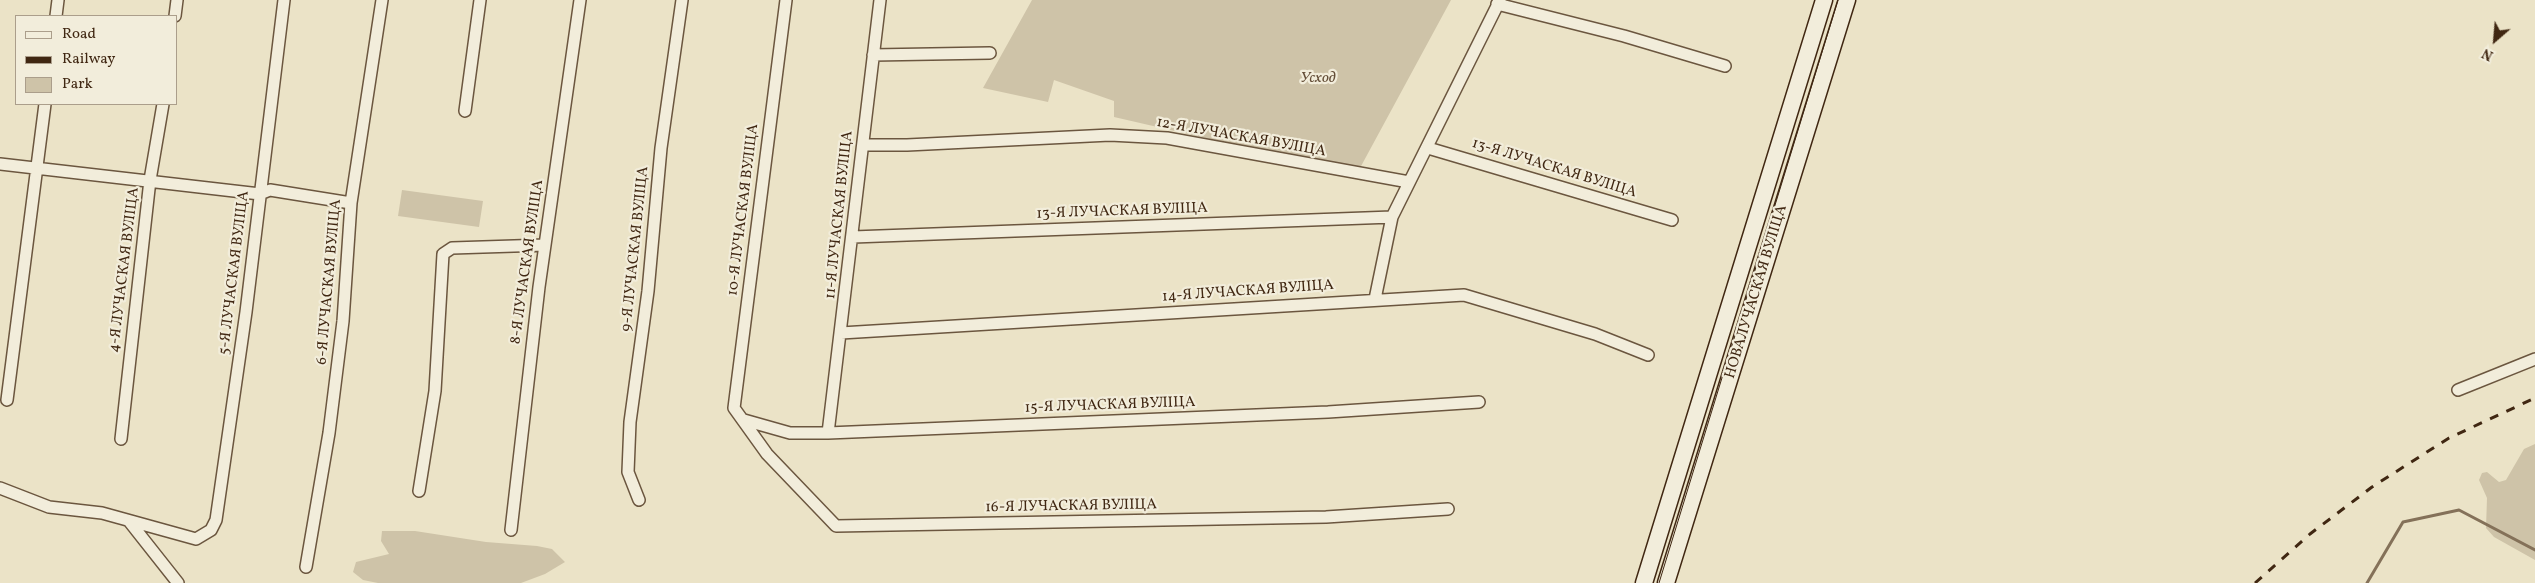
<!DOCTYPE html>
<html>
<head>
<meta charset="utf-8">
<style>
  body { margin:0 }
  #map { position:relative; width:2535px; height:583px; overflow:hidden; background:#ebe3c7; font-family:Vollkorn,serif }
  canvas { display:block }
  .legend { position:absolute; left:15px; top:15px; width:162px; height:90px; box-sizing:border-box; background:#f2eddb; border:1px solid #ab9e8b; margin:0; padding:6px 9px; list-style:none; font-size:15px; color:#402712 }
  .legend li { display:flex; align-items:center; gap:10px; height:25px }
  .legend b { width:25px; border:1px solid #ab9e8b }
  .north { position:absolute; left:2470px; top:15px; width:50px; height:50px; -webkit-text-stroke:4px #f2eddb; paint-order:stroke; rotate:207deg; font-size:14px; font-weight:700; line-height:20px; text-align:center; color:#402712 }
  .north::after { content:''; display:block; margin:auto; width:18px; height:22px; background:#402712; clip-path:polygon(50% 0,100% 100%,50% 72%,0 100%) }
</style>
</head>
<body>
<div id="map">
<canvas width="2535" height="583"></canvas>
<ul class="legend">
<li><b style="height:6px;background:#f2eddb"></b>Road</li>
<li><b style="height:6px;background:#402712"></b>Railway</li>
<li><b style="height:14px;background:#cec3a8"></b>Park</li>
</ul>
<div class="north">N</div>
</div>
<script>
const g = document.querySelector('canvas').getContext('2d');
g.lineJoin = 'round';
function paint(path, color) {
  g.fillStyle = color;
  g.fill(path, 'evenodd');
}
function poly(rows) {
  const path = new Path2D();
  for (const r of rows) {
    path.moveTo(r[0], r[1]);
    for (let i = 2; i < r.length; i += 2) path.lineTo(r[i], r[i + 1]);
  }
  return path;
}
function strokePath(path, color, width, dash) {
  g.strokeStyle = color;
  g.lineWidth = width;
  g.lineCap = dash ? 'butt' : 'round';
  g.setLineDash(dash || []);
  g.stroke(path);
}
function write(font, color, halo, rows, align = 'center') {
  g.font = font + ' Vollkorn,serif';
  g.lineWidth = 4.5;
  g.setLineDash([]);
  g.textBaseline = 'middle';
  g.strokeStyle = halo;
  g.fillStyle = color;
  for (const [text, x, y, turn = 0] of rows) {
    g.save();
    g.translate(x, y);
    g.rotate((+turn || 0) * Math.PI / 180);
    g.textAlign = isNaN(turn) ? turn : align;
    if (halo) g.strokeText(text, 0, 0);
    g.fillText(text, 0, 0);
    g.restore();
  }
}
const green = poly([
  [1032,0,1451,0,1360,168,1214,140,1114,117,1114,101,1054,80,1048,102,983,88],
  [402,190,483,201,479,227,398,216],
  [2535,444,2535,560,2494,537,2486,528,2487,498,2479,480,2482,473,2487,472,2499,482,2506,480,2524,449],
  [382,531,415,531,486,542,537,546,552,549,565,562,545,574,521,583,378,583,363,580,353,572,356,562,389,554,381,541]
]);
const stream = poly([
  [2367,583,2403,522,2459,510,2535,550]
]);
const minor = poly([
  [786,0,734,408,767,454,836,526,1326,517,1448,509],
  [1497,4,1624,36,1725,66],
  [56,16,58,0],
  [175,16,177,0],
  [873,55,990,53],
  [465,111,480,0],
  [863,145,907,145,1110,135,1167,138,1409,182],
  [1428,148,1672,220],
  [0,164,260,194,270,190,351,203],
  [853,237,1392,217],
  [1375,299,1392,217,1500,0],
  [841,333,1464,295,1595,334,1648,355],
  [2458,390,2535,359],
  [7,400,45,104],
  [744,420,790,433,828,433,1328,412,1479,402],
  [828,433,880,0],
  [121,439,150,180,163,104],
  [0,488,49,507,102,513,196,539,211,530,216,520,246,312,284,0],
  [419,491,435,391,443,254,452,248,545,245],
  [639,500,628,472,630,422,648,291,661,148,682,0],
  [129,521,178,583],
  [511,530,539,287,580,0],
  [306,567,329,433,343,321,351,203,382,0]
]);
const secondary = poly([
  [1644,583,1824,0],
  [1666,583,1847,0]
]);
const tram = poly([
  [1659,583,1838,0]
]);
const rail = poly([
  [2255,583,2310,534,2372,487,2449,438,2535,398]
]);
const parkNames = [
  ["Усход",1318,79]
];
const streetNames = [
  ["12-Я ЛУЧАСКАЯ ВУЛІЦА",1241,138,10],
  ["13-Я ЛУЧАСКАЯ ВУЛІЦА",1554,169,17],
  ["10-Я ЛУЧАСКАЯ ВУЛІЦА",744,210,-83],
  ["13-Я ЛУЧАСКАЯ ВУЛІЦА",1122,212,-2],
  ["11-Я ЛУЧАСКАЯ ВУЛІЦА",840,215,-84],
  ["9-Я ЛУЧАСКАЯ ВУЛІЦА",636,249,-84],
  ["8-Я ЛУЧАСКАЯ ВУЛІЦА",528,262,-82],
  ["4-Я ЛУЧАСКАЯ ВУЛІЦА",125,270,-83],
  ["5-Я ЛУЧАСКАЯ ВУЛІЦА",235,273,-83],
  ["6-Я ЛУЧАСКАЯ ВУЛІЦА",330,282,-85],
  ["14-Я ЛУЧАСКАЯ ВУЛІЦА",1248,292,-4],
  ["НОВАЛУЧАСКАЯ ВУЛІЦА",1757,292,-73],
  ["15-Я ЛУЧАСКАЯ ВУЛІЦА",1110,406,-2],
  ["16-Я ЛУЧАСКАЯ ВУЛІЦА",1071,507,-1]
];
paint(green, '#cec3a8');
strokePath(stream, '#847159', 3);
strokePath(minor, '#6b563f', 14);
strokePath(secondary, '#402712', 19);
strokePath(minor, '#f2eddb', 11);
strokePath(secondary, '#f2eddb', 16);
strokePath(tram, '#402712', 1);
strokePath(rail, '#402712', 3, [9, 9]);
write('italic 15px', '#644e38', '#f2eddb', parkNames);
write('15px', '#402712', '#f2eddb', streetNames);
</script>
</body>
</html>
